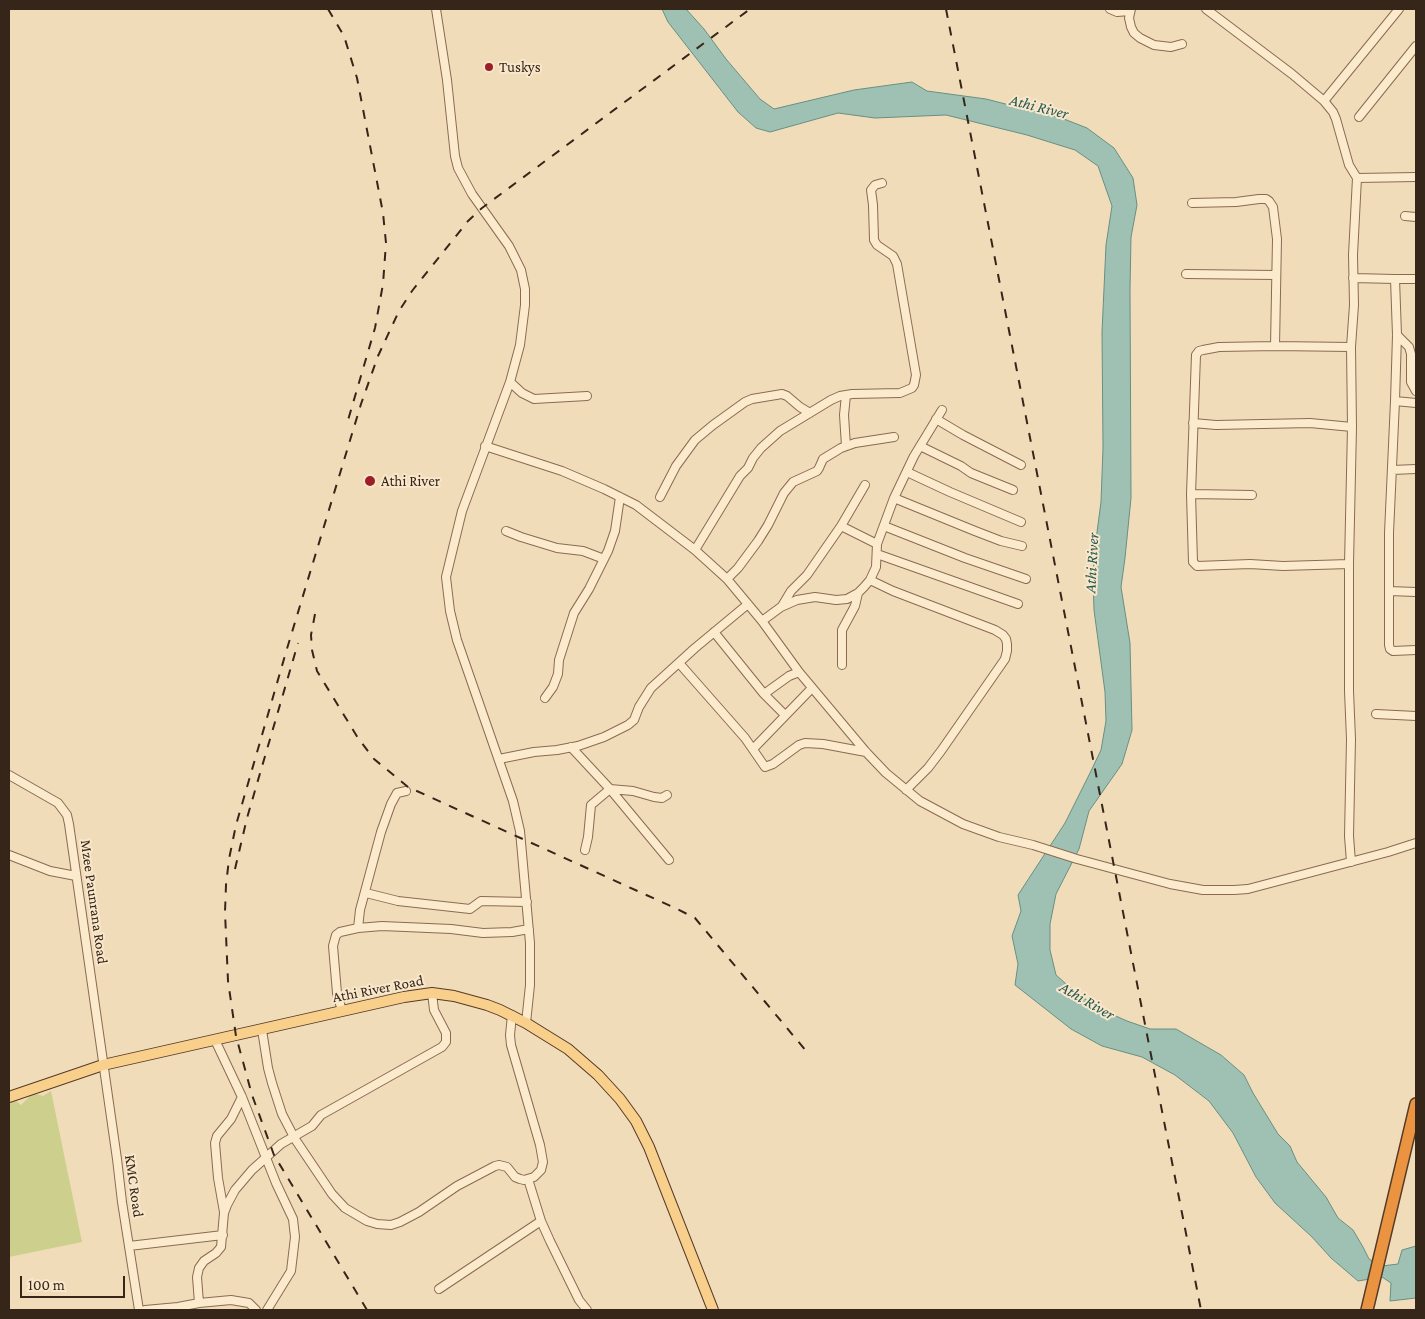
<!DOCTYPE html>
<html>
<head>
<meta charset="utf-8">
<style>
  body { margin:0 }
  #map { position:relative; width:1425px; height:1319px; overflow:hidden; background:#f1dcba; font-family:"Crimson Pro",serif }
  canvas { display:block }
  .frame { position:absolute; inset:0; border:10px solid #362519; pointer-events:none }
  .scale { position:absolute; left:20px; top:1276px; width:105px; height:22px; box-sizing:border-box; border:2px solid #362519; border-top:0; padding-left:6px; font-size:15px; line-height:18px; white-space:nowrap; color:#362519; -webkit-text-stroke:4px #f8e7ca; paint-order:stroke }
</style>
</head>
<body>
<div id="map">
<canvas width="1425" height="1319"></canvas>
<div class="frame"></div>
<div class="scale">100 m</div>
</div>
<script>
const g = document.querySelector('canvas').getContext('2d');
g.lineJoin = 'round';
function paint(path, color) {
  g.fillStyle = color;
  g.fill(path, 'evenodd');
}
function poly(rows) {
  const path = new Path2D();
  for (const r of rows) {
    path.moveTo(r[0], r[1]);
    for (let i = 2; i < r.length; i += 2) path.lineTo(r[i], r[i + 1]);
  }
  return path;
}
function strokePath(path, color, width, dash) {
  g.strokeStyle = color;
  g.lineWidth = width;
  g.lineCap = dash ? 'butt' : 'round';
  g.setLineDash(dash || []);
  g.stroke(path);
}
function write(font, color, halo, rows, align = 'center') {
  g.font = font + ' "Crimson Pro",serif';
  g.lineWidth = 4;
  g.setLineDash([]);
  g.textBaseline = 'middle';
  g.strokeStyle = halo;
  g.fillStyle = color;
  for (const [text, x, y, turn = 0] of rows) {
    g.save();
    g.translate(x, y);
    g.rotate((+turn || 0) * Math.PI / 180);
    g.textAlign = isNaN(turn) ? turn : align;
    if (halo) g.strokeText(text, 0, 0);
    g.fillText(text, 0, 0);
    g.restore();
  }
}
const green = poly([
  [51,1091,82,1242,9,1257,9,1102,14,1099,21,1105,33,1093,43,1096]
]);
const water = poly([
  [662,9,686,9,704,29,726,59,760,99,774,109,854,90,912,82,927,91,986,99,1064,119,1087,128,1114,148,1133,178,1137,205,1131,237,1130,289,1131,498,1125,558,1121,587,1130,643,1132,730,1122,764,1089,811,1079,849,1056,894,1050,924,1050,950,1056,975,1075,992,1098,1008,1127,1021,1150,1029,1176,1029,1221,1055,1244,1075,1253,1093,1278,1134,1290,1146,1297,1162,1326,1197,1338,1218,1353,1230,1363,1247,1369,1259,1382,1266,1398,1264,1402,1250,1416,1246,1416,1298,1390,1301,1391,1283,1382,1277,1358,1281,1331,1258,1312,1237,1275,1203,1256,1177,1233,1133,1209,1101,1175,1075,1142,1057,1102,1046,1071,1029,1015,985,1018,964,1012,936,1021,911,1018,895,1065,823,1090,773,1101,750,1106,721,1105,692,1094,610,1093,581,1094,555,1101,502,1103,448,1102,332,1106,245,1112,206,1098,166,1075,150,1027,135,946,115,875,118,838,113,770,132,756,128,738,112,668,22,662,9]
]);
const minor = poly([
  [436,9,447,80,455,156,458,168,472,194,509,246,521,270,525,289,525,305,520,345,510,382,462,511,446,577,450,611,457,640,513,801,520,831,530,943,530,985,526,1023],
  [1110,9,1117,12,1130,11],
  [1131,9,1129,18,1131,27,1134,33,1140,38,1154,45,1171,47,1182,44],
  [1206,9,1292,74,1324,101,1333,112,1336,119,1349,165,1357,178,1353,255,1354,305,1351,347,1352,427,1349,564,1349,691,1351,739,1349,836,1351,862],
  [1324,101,1399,9],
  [1359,117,1416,46],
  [1357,178,1416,177],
  [1192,203,1236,202,1259,199,1266,199,1269,201,1273,207,1277,239,1275,346,1351,347],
  [1405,216,1416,217],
  [1186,274,1276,275],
  [1353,278,1395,279],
  [1416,279,1395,279,1397,335,1395,401,1416,403],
  [1397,335,1409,347,1411,354,1411,382,1416,391],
  [1275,346,1219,347,1203,350,1199,351,1196,355,1191,494,1193,562,1197,566,1250,564,1283,566,1349,564],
  [510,382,522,393,534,399,587,396],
  [846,395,844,415,846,446],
  [1395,401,1389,533,1389,645,1390,649,1393,651,1416,650],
  [936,419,963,435,1021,465],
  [1193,423,1216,425,1310,423,1352,427],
  [485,446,562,471,604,489,636,505,695,550,727,579,762,621,799,672,866,752,886,773,920,801,963,824,999,837,1033,845,1077,859,1170,884,1203,890,1234,890,1248,889,1388,852,1416,843],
  [920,446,961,466,971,473,1013,490],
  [1392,470,1416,469],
  [907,472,950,492,1021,522],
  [1191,494,1252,495],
  [660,497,676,466,695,440,713,425,745,402,752,399,782,394,787,396,800,407,810,413],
  [894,498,975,531,1001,541,1022,546],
  [841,526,865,485],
  [884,526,965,558,1026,579],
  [506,531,521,537,557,548,583,551,604,559],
  [695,550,740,476,748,468,753,458,761,448,780,431,831,400,840,396,852,394,900,393,912,388,914,385,916,375,897,264,893,256,877,245,874,240,873,205,871,190,875,185,882,183],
  [877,554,1018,604],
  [727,579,738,568,758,541,768,525,784,493,793,482,817,471,819,468,823,459,841,448,855,443,894,437],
  [870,580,893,591,995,630,1003,635,1006,639,1007,644,1007,651,1005,659,941,751,928,768,906,790],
  [1389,591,1416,592],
  [782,606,791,591,807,575,841,526,877,544],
  [762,621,781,607,797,600,815,597,836,600,847,599,858,593,864,587,870,580,876,567,877,544,894,498,914,456,942,410],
  [714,632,764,694,789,676,799,672],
  [679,663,745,738,765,767,773,764,799,745,805,743,823,744,866,752],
  [842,665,842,630,855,606,858,593],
  [764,694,785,715],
  [545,698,553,687,558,674,559,660,574,613,589,589,608,551,615,531,620,497],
  [1376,714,1416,716],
  [571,747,610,789,669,860],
  [753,749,812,688],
  [499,759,534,752,557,750,578,746,604,737,628,725,634,720,639,707,651,688,695,648,748,604],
  [9,775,58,803,67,815,69,824,117,1159,122,1202,139,1310],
  [585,850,588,837,591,805,610,789,633,791,654,797,662,798,667,795],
  [9,855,50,871,76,876],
  [366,893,398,901,470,909,481,901,527,902],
  [358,928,360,910,381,832,391,804,397,793,406,791],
  [342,1011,337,993,333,946,336,935,340,932,358,928,382,926,451,929,483,933,512,932,529,929],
  [262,1030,268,1068,272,1083,282,1114,295,1139,332,1194,345,1208,367,1221,377,1224,391,1225,400,1222,419,1212,457,1186,495,1166,499,1165,507,1167,515,1177,520,1179,524,1180,534,1177,541,1170,543,1162,540,1145,511,1045,510,1035,512,1015],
  [215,1040,242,1097,276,1183,293,1219,295,1237,291,1271,267,1310],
  [528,1179,541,1221,550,1241,579,1300,587,1310],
  [224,1212,218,1178,215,1143,217,1136,231,1119,242,1097],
  [129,1246,223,1235],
  [439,1289,541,1221],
  [199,1303,197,1277,199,1268,204,1261,216,1253,221,1247,224,1213,227,1205,235,1190,252,1170,281,1144,312,1126,321,1115,442,1047,446,1042,446,1033,434,1010,432,993],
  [145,1310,178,1307,199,1303,231,1300,249,1303,256,1310]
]);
const major = poly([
  [9,1097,103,1065,404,997,432,993,454,996,487,1005,500,1010,526,1023,568,1049,598,1075,620,1099,636,1121,649,1147,713,1310]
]);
const highway = poly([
  [1367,1310,1416,1104]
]);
const rail = poly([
  [328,9,344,36,357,78,383,213,386,243,383,284,375,328,346,427],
  [946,9,1201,1310],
  [315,614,311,635,312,650,317,671,358,738,374,759,408,787,675,908,695,918,807,1052],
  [235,869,247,818,298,643],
  [367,1310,274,1155,252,1095,236,1036,228,981,225,912,226,885,229,859,236,825,286,652,361,404,378,356,399,311,412,291,468,221,482,208,750,9]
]);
const markers = [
  [489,67,5,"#9c1e29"],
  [370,481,6,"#9c1e29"]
];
const poiNames = [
  ["Tuskys",499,67],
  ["Athi River",381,481]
];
const streetNames = [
  ["Mzee Paunrana Road",94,902,82],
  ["Athi River Road",378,989,-11],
  ["KMC Road",134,1186,82]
];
const waterNames = [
  ["Athi River",1039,107,14],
  ["Athi River",1092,563,-87],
  ["Athi River",1087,1001,30]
];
paint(green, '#cdcf8d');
paint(water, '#9fc1b4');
strokePath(water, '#668f81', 1);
strokePath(minor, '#896b53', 10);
strokePath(major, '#553a28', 12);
strokePath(highway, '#553a28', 14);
strokePath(minor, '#fceacd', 8);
strokePath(major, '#f9cf8c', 10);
strokePath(highway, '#ea9341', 11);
strokePath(rail, '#362519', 2, [9, 9]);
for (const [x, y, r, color] of markers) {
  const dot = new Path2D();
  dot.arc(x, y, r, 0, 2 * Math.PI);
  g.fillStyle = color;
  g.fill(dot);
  strokePath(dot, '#f8e7ca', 2);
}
write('15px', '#362519', '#f8e7ca', poiNames, 'left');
write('15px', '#362519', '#f8e7ca', streetNames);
write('italic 16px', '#275851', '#f8e7ca', waterNames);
</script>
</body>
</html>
